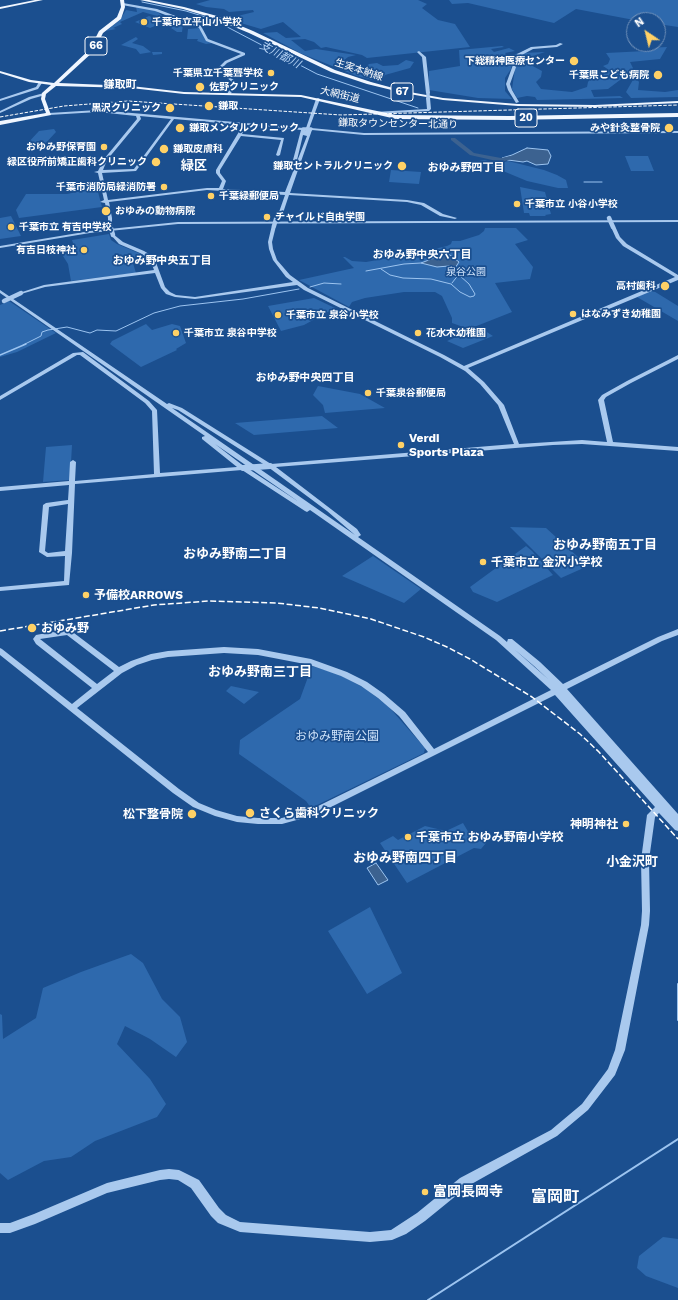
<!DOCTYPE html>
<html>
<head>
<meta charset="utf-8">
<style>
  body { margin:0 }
  #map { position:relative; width:678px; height:1300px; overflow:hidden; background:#1b4f8f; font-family:"Work Sans",sans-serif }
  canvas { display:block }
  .north { position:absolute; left:626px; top:12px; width:40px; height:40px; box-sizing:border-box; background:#1b4f8f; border:1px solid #7695bc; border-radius:50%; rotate:325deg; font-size:11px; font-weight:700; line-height:16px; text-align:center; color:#fff }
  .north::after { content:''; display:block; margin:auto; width:14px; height:18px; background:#ffd166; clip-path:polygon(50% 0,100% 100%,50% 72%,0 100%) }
</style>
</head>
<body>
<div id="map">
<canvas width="678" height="1300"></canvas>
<div class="north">N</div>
</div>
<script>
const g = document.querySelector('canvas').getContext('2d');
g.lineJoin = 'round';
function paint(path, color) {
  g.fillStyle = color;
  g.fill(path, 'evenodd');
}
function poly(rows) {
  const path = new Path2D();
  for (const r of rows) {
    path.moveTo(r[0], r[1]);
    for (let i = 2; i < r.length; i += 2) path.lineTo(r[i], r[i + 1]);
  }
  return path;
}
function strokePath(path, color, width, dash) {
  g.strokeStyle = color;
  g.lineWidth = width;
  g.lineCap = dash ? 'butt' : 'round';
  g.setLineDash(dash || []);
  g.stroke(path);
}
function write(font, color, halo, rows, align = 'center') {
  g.font = font + ' "Work Sans","Noto Sans JP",sans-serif';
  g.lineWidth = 3.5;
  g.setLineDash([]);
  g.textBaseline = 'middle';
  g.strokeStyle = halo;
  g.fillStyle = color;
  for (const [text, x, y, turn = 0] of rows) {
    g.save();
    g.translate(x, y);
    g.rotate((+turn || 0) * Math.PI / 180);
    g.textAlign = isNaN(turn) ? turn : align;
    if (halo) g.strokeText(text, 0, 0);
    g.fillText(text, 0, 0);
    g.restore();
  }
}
const green = poly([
  [210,0,418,0,427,4,422,8,438,20,455,24,470,47,367,58,362,55,326,47,321,48,314,42,305,39,291,40,305,51,316,49,356,55,348,57,342,62,334,63,337,67,344,66,363,70,369,64,377,63,383,66,398,65,406,60,414,62,410,68,385,75,383,79,376,81,357,76,300,53,263,33,277,32,286,38,301,37,283,22,261,29,234,21,233,17,254,12,253,10,229,12,224,9,206,7,196,4],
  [449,0,678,0,678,27,658,24,658,20,634,20,576,9,554,23,468,3,452,4],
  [136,7,155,10,165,18,164,22,157,20,162,23,150,28,135,22,149,16,154,18,157,16,143,12,120,22,122,24,113,28,116,29,106,31,120,20,126,10,137,12],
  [161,12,172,18,196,25,183,24,182,32,177,32,171,28,172,24,169,23,167,17],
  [200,28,204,36,213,43,206,44,197,41,198,39,187,39,188,29],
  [136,37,138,39,132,43,143,46,151,52,162,52,162,54,153,55,152,52,140,54,136,49,121,45],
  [502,46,504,47,491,49,494,52,509,48,515,51,505,53,508,56,519,53,513,58,511,69,505,78,505,91,512,99,478,98,429,90,429,71,460,66,459,50],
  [667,47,660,59,630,62,633,68,631,76,624,77,608,89,591,90,594,97,620,96,623,98,537,100,535,97,527,96,517,98,512,89,516,62,522,53,545,52,524,59,527,63,542,71,541,77,536,82,541,89,572,92,587,87,588,82,594,74,609,70,603,66,608,64,610,59,606,53,646,51,647,48],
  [634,78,636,78,639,82,638,90,665,92,678,90,678,97,631,98,626,92],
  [54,129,56,132,43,146,26,145,39,131],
  [625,156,648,156,654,171,631,171],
  [485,160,498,164,508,161,544,170,557,175,566,180,568,188,558,188,527,181,479,161],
  [391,170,421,172,419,184,389,182],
  [520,187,545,192,551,214,545,215,546,216,530,216,529,213,524,213],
  [97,188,102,207,19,218,16,210,26,194,67,194],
  [11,216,21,236,0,239,0,218],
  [485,228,516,228,528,240,515,244,533,267,530,279,495,283,512,312,469,329,452,323,452,318,442,296,435,292,404,292,365,298,352,302,349,307,299,280,354,268,343,257,345,257,352,261,366,262,417,253,447,246,451,244,452,241,460,241,479,235,484,231],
  [109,234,111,240,117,244,141,254,132,260,136,273,71,281,68,264,63,256,74,246,72,240],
  [652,290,678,306,678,321,637,297],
  [314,298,335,308,304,325,281,331,268,306],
  [9,301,56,333,17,352,0,357,0,305],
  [146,324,152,330,172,324,180,326,186,343,176,349,177,350,141,367,110,344,112,341],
  [479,327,493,336,463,348,447,341],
  [318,386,360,394,385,408,325,413,323,405,313,395],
  [322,416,338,428,254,435,235,423],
  [72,445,70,480,43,482,46,447],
  [510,527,546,528,588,566,561,578],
  [526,546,532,551,553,575,497,602,473,592,470,587],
  [373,556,421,589,404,603,342,576],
  [312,666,338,674,366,689,388,706,425,748,424,753,311,808,306,801,239,754,240,740,300,699],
  [231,686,259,692,244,704,226,691],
  [463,823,473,840,482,837,486,843,481,849,474,848,407,883,380,843,393,836,398,840,425,826,446,831],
  [370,907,402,973,367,994,328,931],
  [131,954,143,963,162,999,180,1017,187,1042,176,1057,150,1039,125,1026,117,1044,150,1079,166,1104,157,1117,95,1141,71,1157,44,1161,8,1180,0,1173,0,1014,2,1015,3,1039,36,1018,43,988,81,972],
  [663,1237,678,1239,678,1288,646,1276,637,1268,639,1256]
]);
const water = poly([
  [527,148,548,150,551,156,548,164,536,165,527,161,523,162,508,160,502,158,512,155,527,148],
  [442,255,450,255,459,262,455,268,449,266,437,267,421,263,442,255],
  [376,863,388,880,378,885,367,868,376,863]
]);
const streamFar2 = poly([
  [142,2,186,11,212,19,317,74,418,108],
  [584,182,602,182],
  [381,269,390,275,403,278,431,279,451,284,460,292,470,297,474,296,475,294,469,284,459,275],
  [366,271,404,264,421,263],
  [452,283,459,274,455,268],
  [310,287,324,283,341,284],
  [23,345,41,336,42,332,48,330,67,327,90,333,97,330,116,331,154,313,180,306,243,299,299,289]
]);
const streamFar1 = poly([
  [0,355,26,344]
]);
const stream = poly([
  [678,984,678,1020],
  [428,1300,678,1139]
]);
const river = poly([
  [443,121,447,121,453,127,453,129,449,129,443,123,443,121],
  [451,138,455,138,474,153,501,158,516,155,519,157,501,162,470,155,451,140,451,138]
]);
const minor = poly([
  [123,3,157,9,197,24,201,26,208,39,245,53,245,55,227,63,223,67,224,72,236,82,236,85,230,95,227,94,232,85,232,82,221,73,219,67,225,61,241,54,206,41,199,28,195,26,155,11,122,5,123,3],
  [560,43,563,44,557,47,533,49,520,56,510,84,512,90,519,102,516,103,508,90,506,84,517,54,531,47,556,45,560,43],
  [419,51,426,57,430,93,428,94,426,93,422,57,417,52,419,51],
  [39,82,42,83,38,89,0,101,0,99,36,87,39,82],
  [44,93,45,93,45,95,31,99,0,113,0,111,29,97,44,93],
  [428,97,430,98,431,109,429,111,375,114,373,113,375,112,427,109,426,98,428,97],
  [318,98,320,99,309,129,311,128,364,133,678,131,678,133,364,135,312,130,290,193,407,200,424,203,443,214,457,218,455,219,440,216,421,205,407,202,289,195,282,216,276,220,274,219,278,215,285,195,207,190,109,202,112,218,112,225,110,226,108,225,108,218,105,203,100,202,104,200,98,173,94,172,98,171,104,159,137,119,136,116,98,112,49,115,47,114,49,113,98,110,303,128,305,129,305,131,316,99,318,98],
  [140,116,171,119,134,169,103,170,107,160,141,119,140,116],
  [174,119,243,125,216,170,216,173,222,181,219,188,207,188,108,200,102,173,136,171,174,119],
  [247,125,301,130,293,160,295,161,297,160,303,135,307,136,285,192,223,189,226,181,220,173,220,170,241,136,281,140,276,155,278,156,280,155,284,138,242,134,247,125],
  [678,220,678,222,178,224,90,233,0,248,0,246,90,231,178,222,678,220],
  [272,225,276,226,272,242,273,249,277,260,290,275,308,288,444,355,464,366,675,277,623,246,616,238,611,227,611,226,615,226,620,237,627,244,678,275,678,280,468,368,484,382,504,405,519,444,582,440,607,442,598,400,602,395,627,381,678,355,678,359,631,383,606,397,604,400,613,442,678,447,678,451,582,444,553,445,276,467,357,529,361,535,358,537,500,636,507,642,508,639,512,639,540,662,563,684,658,637,678,629,678,635,662,641,567,689,678,814,678,831,675,830,659,813,655,817,649,860,650,911,649,925,625,1050,615,1075,588,1110,557,1136,468,1186,425,1221,406,1234,392,1240,370,1242,240,1232,218,1223,211,1216,191,1188,178,1180,169,1179,160,1180,107,1193,35,1224,10,1233,0,1233,0,1223,10,1223,34,1214,107,1183,160,1170,169,1169,179,1170,199,1180,219,1208,226,1215,240,1222,370,1232,391,1230,417,1213,460,1178,551,1130,582,1104,608,1069,615,1050,641,925,642,911,641,860,647,815,655,807,555,695,315,815,282,824,258,824,237,822,215,816,193,807,173,793,0,655,0,648,2,649,72,704,92,688,36,644,33,639,36,635,68,629,70,630,119,667,131,661,151,654,168,651,224,647,258,649,311,659,347,672,367,682,384,694,405,712,434,749,551,690,496,640,310,510,307,512,305,511,242,470,75,484,72,553,69,585,0,591,0,587,64,581,65,556,47,557,39,552,43,505,46,503,68,500,69,485,0,491,0,487,69,481,70,462,73,460,76,462,75,481,154,474,152,411,145,403,80,355,77,355,0,400,0,396,73,353,83,352,149,401,157,410,160,473,237,467,202,439,202,437,205,436,0,293,0,290,167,404,169,403,182,408,271,464,514,444,498,405,480,384,465,371,440,357,304,290,297,285,195,299,175,297,166,294,161,288,155,273,45,287,21,294,19,293,44,285,154,270,150,259,140,253,119,244,111,235,113,234,123,242,144,251,154,257,165,287,170,292,176,295,195,297,293,282,286,277,273,260,269,249,268,242,272,225],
  [172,408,178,410,268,467,327,511,355,535,172,408],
  [215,444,299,502,241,464,215,444],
  [68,504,65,551,48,553,45,551,49,507,68,504],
  [67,635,114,671,97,684,40,639,67,635],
  [514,649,534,666,548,679,514,649],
  [224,653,258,655,310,665,341,676,361,686,378,698,399,716,428,752,310,810,282,818,258,818,237,816,216,810,199,803,179,789,77,708,122,673,137,665,152,660,168,657,224,653]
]);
const major = poly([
  [35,0,43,0,0,9,0,7,35,0],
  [120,0,124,0,125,7,121,19,103,33,94,51,59,83,131,86,184,92,301,95,396,115,509,116,678,113,678,117,509,120,396,119,301,97,184,94,131,88,56,86,46,94,45,99,51,115,0,125,0,121,46,113,41,99,42,93,51,85,29,82,0,73,0,71,31,80,54,83,90,49,99,31,117,17,121,7,120,0],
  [140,0,149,0,184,7,217,16,253,31,335,70,371,82,404,91,443,98,518,104,595,105,678,101,678,103,595,107,518,106,443,100,404,93,367,84,331,72,249,33,213,18,183,9,140,0]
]);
const railFar1 = poly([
  [0,117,64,106,128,101,341,115,678,105]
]);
const rail = poly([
  [0,631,154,605,209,601,277,603,319,608,371,619,424,637,447,647,470,659,532,697,580,734,599,752,678,839]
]);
const minorBridgeFar2 = poly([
  [428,93,428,98],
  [303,129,311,129]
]);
const minorBridgeFar1 = poly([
  [609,218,613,227],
  [110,225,113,235],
  [274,226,276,219],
  [4,301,21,293]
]);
const minorBridge = poly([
  [243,468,270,466]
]);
const markers = [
  [144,22,4,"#ffd166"],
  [574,61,5,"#ffd166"],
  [271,73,4,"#ffd166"],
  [658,75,5,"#ffd166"],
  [200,87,5,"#ffd166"],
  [209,106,5,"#ffd166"],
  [170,108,5,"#ffd166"],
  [180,128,5,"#ffd166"],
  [669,128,5,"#ffd166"],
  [104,147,4,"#ffd166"],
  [164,149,5,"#ffd166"],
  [156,162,5,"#ffd166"],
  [402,166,5,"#ffd166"],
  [164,187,4,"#ffd166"],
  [211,196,4,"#ffd166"],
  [517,204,4,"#ffd166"],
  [106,211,5,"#ffd166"],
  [267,217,4,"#ffd166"],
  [11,227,4,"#ffd166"],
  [84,250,4,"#ffd166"],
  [665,286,5,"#ffd166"],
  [573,314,4,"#ffd166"],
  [278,315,4,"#ffd166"],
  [176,333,4,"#ffd166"],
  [418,333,4,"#ffd166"],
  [368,393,4,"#ffd166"],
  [401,445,4,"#ffd166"],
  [483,562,4,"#ffd166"],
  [86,595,4,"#ffd166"],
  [32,628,5,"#ffd166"],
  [250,813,5,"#ffd166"],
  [192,814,5,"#ffd166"],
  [626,824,4,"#ffd166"],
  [408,837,4,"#ffd166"],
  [425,1192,4,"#ffd166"]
];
const farPoinames = [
  ["千葉市立平山小学校",152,22],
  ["下総精神医療センター",565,61,"right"],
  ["千葉県立千葉聾学校",263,73,"right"],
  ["千葉県こども病院",649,75,"right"],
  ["佐野クリニック",209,87],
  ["鎌取",218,106],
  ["黒沢クリニック",161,108,"right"],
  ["鎌取メンタルクリニック",189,128],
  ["みや針灸整骨院",660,128,"right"],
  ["おゆみ野保育園",96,147,"right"],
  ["鎌取皮膚科",173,149],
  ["緑区役所前矯正歯科クリニック",147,162,"right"],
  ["鎌取セントラルクリニック",393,166,"right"],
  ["千葉市消防局緑消防署",156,187,"right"],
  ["千葉緑郵便局",219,196],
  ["千葉市立 小谷小学校",525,204],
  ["おゆみの動物病院",115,211],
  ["チャイルド自由学園",275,217],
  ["千葉市立 有吉中学校",19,227],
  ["有吉日枝神社",76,250,"right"],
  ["高村歯科",656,286,"right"],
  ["はなみずき幼稚園",581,314],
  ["千葉市立 泉谷小学校",286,315],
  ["千葉市立 泉谷中学校",184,333],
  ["花水木幼稚園",426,333],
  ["千葉泉谷郵便局",376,393]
];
const farStreetnames = [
  ["生実本納線",359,70,18],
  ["大網街道",340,95,13],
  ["鎌取タウンセンター北通り",398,124,1]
];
const farParknames = [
  ["泉谷公園",466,272]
];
const shields = [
  [96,46,22],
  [402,92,22],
  [526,118,22]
];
const shieldNames = [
  ["66",96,46],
  ["67",402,92],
  ["20",526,118]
];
const farWaternames = [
  ["支川都川",280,55,28]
];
const farNeighbourhoodnames = [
  ["鎌取町",120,85],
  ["おゆみ野四丁目",466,168],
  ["おゆみ野中央六丁目",422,255],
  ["おゆみ野中央五丁目",162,261],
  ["おゆみ野中央四丁目",305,378]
];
const poiNames = [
  ["Verdi",409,438],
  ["Sports Plaza",409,452],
  ["千葉市立 金沢小学校",491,562],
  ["予備校ARROWS",94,595],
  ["おゆみ野",41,628],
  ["さくら歯科クリニック",259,813],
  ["松下整骨院",183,814,"right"],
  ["神明神社",618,824,"right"],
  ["千葉市立 おゆみ野南小学校",416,837]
];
const parkNames = [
  ["おゆみ野南公園",337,736]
];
const farDistrictnames = [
  ["緑区",194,166]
];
const neighbourhoodNames = [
  ["おゆみ野南五丁目",605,545],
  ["おゆみ野南二丁目",235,554],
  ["おゆみ野南三丁目",260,672],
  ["おゆみ野南四丁目",405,858],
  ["小金沢町",632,862]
];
const nearPoinames = [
  ["富岡長岡寺",433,1192]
];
const nearNeighbourhoodnames = [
  ["富岡町",555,1197]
];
paint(green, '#2e69ad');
paint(water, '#3c6290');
strokePath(water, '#9cc4f0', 1);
strokePath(streamFar2, '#9cc4f0', 1);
strokePath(streamFar1, '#9cc4f0', 1.5);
strokePath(stream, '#9cc4f0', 2);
paint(river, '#3c6290');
paint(minor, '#a9c9ee');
paint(major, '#f0f6ff');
strokePath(railFar1, '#fff', 1, [3.5, 1.5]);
strokePath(rail, '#fff', 1.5, [6, 2.5]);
strokePath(minorBridgeFar2, '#a9c9ee', 3.5);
strokePath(minorBridgeFar1, '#a9c9ee', 4.5);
strokePath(minorBridge, '#a9c9ee', 6);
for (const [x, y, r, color] of markers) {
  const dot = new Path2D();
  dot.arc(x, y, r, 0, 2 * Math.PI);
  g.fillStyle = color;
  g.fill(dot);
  strokePath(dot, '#1b4f8f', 1.5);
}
write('bold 10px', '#fff', '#1b4f8f', farPoinames, 'left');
write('10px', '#fff', '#1b4f8f', farStreetnames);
write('10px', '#cfe3fa', '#1b4f8f', farParknames);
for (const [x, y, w] of shields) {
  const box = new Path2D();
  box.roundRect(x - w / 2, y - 9, w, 18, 3);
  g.fillStyle = '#1b4f8f';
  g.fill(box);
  strokePath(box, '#fff', 1);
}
write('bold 11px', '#fff', null, shieldNames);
write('italic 11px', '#b5d3f5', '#1b4f8f', farWaternames);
write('bold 11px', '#fff', '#1b4f8f', farNeighbourhoodnames);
write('bold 12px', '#fff', '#1b4f8f', poiNames, 'left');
write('12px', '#cfe3fa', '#1b4f8f', parkNames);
write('bold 13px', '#fff', '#1b4f8f', farDistrictnames);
write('bold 13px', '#fff', '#1b4f8f', neighbourhoodNames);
write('bold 14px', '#fff', '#1b4f8f', nearPoinames, 'left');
write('bold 16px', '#fff', '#1b4f8f', nearNeighbourhoodnames);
</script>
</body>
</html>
